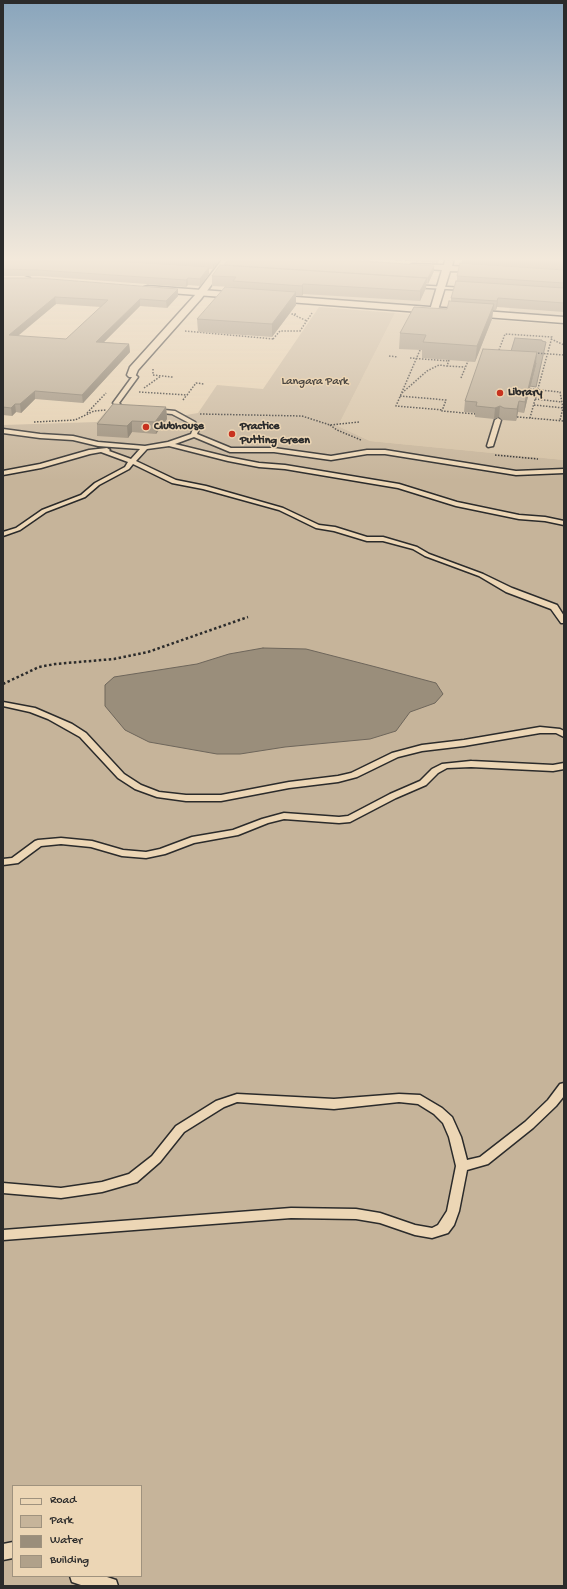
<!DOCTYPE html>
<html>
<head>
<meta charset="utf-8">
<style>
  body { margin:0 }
  #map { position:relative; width:567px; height:1589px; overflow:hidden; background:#e4cfaf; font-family:"Gochi Hand",sans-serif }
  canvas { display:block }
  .frame { position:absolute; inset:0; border:4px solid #2b2b2b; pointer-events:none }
  .legend { position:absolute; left:12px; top:1485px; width:130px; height:92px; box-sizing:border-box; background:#ecd6b5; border:1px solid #9f927e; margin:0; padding:5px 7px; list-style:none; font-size:12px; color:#2b2b2b }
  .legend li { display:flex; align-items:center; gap:8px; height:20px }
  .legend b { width:20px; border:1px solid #9f927e }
</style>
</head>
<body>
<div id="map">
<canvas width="567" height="1589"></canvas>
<div class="frame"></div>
<ul class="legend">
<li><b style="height:5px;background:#ecd6b5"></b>Road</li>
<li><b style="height:11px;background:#c6b49a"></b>Park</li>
<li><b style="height:11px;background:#9a8e7b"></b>Water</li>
<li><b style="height:11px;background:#b0a18a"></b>Building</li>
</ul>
</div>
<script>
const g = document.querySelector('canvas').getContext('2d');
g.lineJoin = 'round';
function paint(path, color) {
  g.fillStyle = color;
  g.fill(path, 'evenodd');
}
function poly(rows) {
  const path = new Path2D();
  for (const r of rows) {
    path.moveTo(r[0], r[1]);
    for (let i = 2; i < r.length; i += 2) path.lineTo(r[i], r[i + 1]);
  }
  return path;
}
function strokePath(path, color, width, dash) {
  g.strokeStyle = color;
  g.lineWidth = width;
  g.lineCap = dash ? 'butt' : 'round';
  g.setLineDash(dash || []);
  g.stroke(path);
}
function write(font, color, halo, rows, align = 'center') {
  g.font = font + ' "Gochi Hand",sans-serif';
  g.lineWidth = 3;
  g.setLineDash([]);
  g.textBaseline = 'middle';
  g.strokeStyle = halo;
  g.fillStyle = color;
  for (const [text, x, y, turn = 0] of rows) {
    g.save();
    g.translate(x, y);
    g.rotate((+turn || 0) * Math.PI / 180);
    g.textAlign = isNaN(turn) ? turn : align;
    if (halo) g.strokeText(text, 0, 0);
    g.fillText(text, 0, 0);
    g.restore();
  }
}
const built = poly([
  [290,279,431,288,436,289,432,302,430,305,424,306,279,296],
  [512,293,564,296,564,317,509,313],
  [395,313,564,325,564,460,370,441,338,426]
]);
const green = poly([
  [319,307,395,313,338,426,370,441,564,460,564,1586,3,1586,3,425,97,422,106,411,186,415,198,413,217,385,263,389],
  [13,1486,141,1486,141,1576,13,1576]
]);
const water = poly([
  [515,338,542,340,542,341,546,342,536,387,530,386,536,363,508,361,515,338],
  [263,648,306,649,376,667,436,683,443,694,435,703,410,712,396,731,370,739,285,747,240,754,217,754,149,742,125,730,105,706,105,685,114,677,197,664,229,654,263,648]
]);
const pathFar1 = poly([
  [296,314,292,314,307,321],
  [185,331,274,339],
  [273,339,280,331,300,331,312,313],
  [551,339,564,345],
  [420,350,396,406,443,410],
  [502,351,499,350,505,334,552,337,530,418,564,421],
  [535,353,564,355],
  [389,356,398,357],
  [410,358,449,361],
  [449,360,447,366,465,367],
  [153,369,153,375,172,377,171,378],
  [461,378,468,361],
  [144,388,161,376],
  [530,389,560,392,563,408,560,420],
  [139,392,187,395,196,383,204,384],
  [402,393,427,371,439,365,447,366],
  [400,396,446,400,442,411,476,414],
  [535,399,562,402],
  [183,400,186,396],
  [534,405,564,408],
  [87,413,106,393],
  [200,414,302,416,330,425,359,422],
  [517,417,530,418],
  [34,422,75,420,94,411,106,410],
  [330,425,337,430,361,440],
  [495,455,538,459]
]);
const path = poly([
  [3,684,39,667,55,664,114,659,148,652,248,617]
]);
const service = poly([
  [413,285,465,288,467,289,465,290,411,287,413,285],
  [130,374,134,374,138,377,119,403,123,407,129,409,126,411,119,410,113,403,132,377,129,375,130,374],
  [154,409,175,411,195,422,199,429,197,434,231,448,274,448,331,456,367,450,385,450,516,471,564,469,564,473,516,475,385,454,367,454,331,460,274,452,230,452,194,437,175,444,228,457,259,463,285,465,399,484,457,502,519,515,545,517,564,521,564,525,545,521,519,519,456,506,398,488,285,469,259,467,228,461,169,446,147,449,136,461,176,480,206,486,283,508,319,525,335,527,367,537,383,537,417,547,429,554,483,574,512,588,557,605,564,616,564,623,561,623,551,609,506,592,479,576,425,556,413,549,383,541,367,541,334,531,316,528,279,510,203,489,172,483,133,464,129,469,99,485,85,497,46,512,20,530,3,536,3,532,16,528,42,510,81,495,95,483,125,467,128,462,101,452,90,454,41,468,3,475,3,471,40,464,89,450,107,448,110,450,109,451,131,459,140,449,98,446,73,440,40,438,3,433,3,429,40,434,73,436,98,442,145,446,168,442,191,434,193,429,191,424,172,414,152,412,151,411,154,409],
  [498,418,501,420,493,446,488,447,487,446,495,420,498,418],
  [3,702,35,708,72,724,86,733,124,774,141,785,159,792,186,795,221,795,289,782,338,776,351,773,392,753,422,745,464,740,540,727,560,729,564,731,564,737,556,733,540,733,464,746,422,751,398,757,357,777,338,782,289,788,221,801,186,801,157,797,135,789,118,778,80,737,48,719,30,712,3,706,3,702],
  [471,761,553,765,564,763,564,769,553,771,471,767,447,768,438,773,426,785,396,798,350,822,339,823,284,819,268,823,238,835,194,843,165,854,146,858,122,856,91,847,61,844,41,846,18,863,3,865,3,859,12,858,35,841,38,840,61,838,92,841,123,850,146,852,160,849,192,837,233,830,262,819,284,813,339,817,348,816,390,794,420,781,432,769,442,764,471,761],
  [564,1083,564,1096,556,1106,533,1128,488,1164,467,1170,459,1211,454,1225,448,1233,432,1238,415,1235,380,1223,356,1219,291,1218,3,1240,3,1230,291,1208,356,1209,380,1213,415,1225,432,1228,438,1225,447,1211,456,1166,449,1137,443,1123,434,1114,418,1104,399,1102,334,1109,237,1102,224,1107,184,1132,160,1162,137,1182,102,1192,61,1198,3,1193,3,1183,61,1188,102,1182,129,1174,152,1156,176,1126,216,1101,237,1094,334,1099,399,1094,420,1095,442,1108,452,1117,461,1137,467,1160,480,1157,525,1122,548,1100,560,1084,564,1083],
  [13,1542,13,1558,3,1560,3,1544,13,1542],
  [70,1576,104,1576,116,1580,118,1586,84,1586,72,1582,70,1576]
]);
const minor = poly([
  [224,257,232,257,201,299,138,370,135,377,129,377,127,375,130,367,195,295,224,257],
  [446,257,454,258,452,266,482,268,486,270,482,272,450,271,438,310,437,312,431,312,430,310,442,270,412,268,408,266,412,264,444,265,446,257]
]);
const tertiary = poly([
  [3,273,21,275,30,278,31,280,26,283,16,280,3,279,3,273],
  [148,286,564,317,564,323,144,291,143,289,144,287,148,286]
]);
const wall = poly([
  [3,257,220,257,220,260,213,269,209,269,209,274,200,286,188,285,186,287,39,276,3,276],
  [352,257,440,257,438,263],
  [462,257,564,257,564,312,497,307,496,310,493,310,492,319,475,362,422,358,422,350,399,349,400,333,447,309,451,301,451,298,457,281,457,276,462,263],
  [434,266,434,271,428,284,426,283,426,288,420,301,303,294,302,296,296,296,296,305,272,337,198,332,197,319,233,288,233,287,212,286,212,276],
  [3,278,178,296,167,308,140,306,104,342,129,344,130,352,83,403,35,399,21,413,16,412,12,416,3,415],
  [56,304,101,307,66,339,18,336],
  [536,363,524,413,518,412,516,421,502,420,499,417,494,419,475,417,475,413,464,412,465,401],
  [166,407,167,419,156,434,132,432,128,438,97,436,97,424]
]);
const shadedWall = poly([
  [216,257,220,257,220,260,213,269,213,263],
  [438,257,440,257,438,263],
  [434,266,434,271,428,284,428,278],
  [209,267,209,274,200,286,200,279],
  [188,278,188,285,186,287,186,280],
  [427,278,426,288,420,301,420,291],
  [303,284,303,294,302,296,302,286],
  [178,289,178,296,167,308,166,301],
  [296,292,296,305,272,337,272,324],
  [55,297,56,304,9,343,9,335],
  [498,298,497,307,496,310,497,301],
  [140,299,140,306,97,349,96,342],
  [494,304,492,319,475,362,477,346],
  [129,344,130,352,83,403,82,395],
  [537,352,536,363,524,413,525,402],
  [35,391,35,399,21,413,20,404],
  [519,401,518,412,516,421,517,409],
  [15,404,16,412,12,416,11,408],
  [500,406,499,417,494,419,495,408],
  [166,407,167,419,156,434,155,422],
  [132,421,132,432,128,438,127,426]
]);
const building = poly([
  [3,257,58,257,209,267,200,279,188,278,186,280,38,270,3,269,3,257],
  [131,257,216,257,213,263,131,257],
  [230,257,306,257,434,266,428,278,224,265,230,257],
  [489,257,564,257,564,263,489,257],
  [460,263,564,270,564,283,457,276,460,263],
  [220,265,427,278,420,291,303,284,302,286,233,281,236,277,212,276,220,265],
  [3,278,38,278,178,289,166,301,140,299,96,342,129,344,82,395,35,391,20,404,15,404,11,408,3,407,3,278],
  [55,297,108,300,66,339,9,335,55,297],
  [456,281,564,288,564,303,498,298,497,301,451,298,456,281],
  [225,287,296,292,272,324,197,319,225,287],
  [449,301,494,304,477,346,423,342,426,335,400,333,414,307,447,309,449,301],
  [483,349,537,352,525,402,519,401,517,409,504,408,500,406,495,408,476,406,477,402,465,401,483,349],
  [113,404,166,407,155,422,132,421,127,426,97,424,113,404]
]);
const markers = [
  [500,393,4,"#c8321e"],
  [146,427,4,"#c8321e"],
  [232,434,4,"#c8321e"]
];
const farParknames = [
  ["Langara Park",315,382]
];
const farPoinames = [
  ["Library",508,393],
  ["Clubhouse",154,427],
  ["Practice",240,427],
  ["Putting Green",240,441]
];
paint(built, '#d4c1a4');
paint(green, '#c6b49a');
paint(water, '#9a8e7b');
strokePath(water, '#6e665b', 1);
strokePath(service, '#2b2b2b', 3);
strokePath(minor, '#2b2b2b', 3);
strokePath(tertiary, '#2b2b2b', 3);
strokePath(pathFar1, '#2b2b2b', 1.5, [1.5, 1.5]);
strokePath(path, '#2b2b2b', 2.5, [2.5, 2.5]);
paint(service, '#ecd6b5');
paint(minor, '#ecd6b5');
paint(tertiary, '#ecd6b5');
paint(wall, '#978a77');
paint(shadedWall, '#7b7161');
paint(building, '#b0a18a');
strokePath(building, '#7b7161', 1);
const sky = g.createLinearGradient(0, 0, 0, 480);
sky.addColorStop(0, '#89a5bc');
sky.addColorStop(0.54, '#f3e9db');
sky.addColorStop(1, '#f3e9db00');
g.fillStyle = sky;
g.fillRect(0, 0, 567, 480);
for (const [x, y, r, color] of markers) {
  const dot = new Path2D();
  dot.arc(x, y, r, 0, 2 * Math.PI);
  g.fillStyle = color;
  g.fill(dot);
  strokePath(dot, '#ecd6b5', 1.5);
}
write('12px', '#4a4641', '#ecd6b5', farParknames);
write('bold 12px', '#2b2b2b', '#ecd6b5', farPoinames, 'left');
</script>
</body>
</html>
